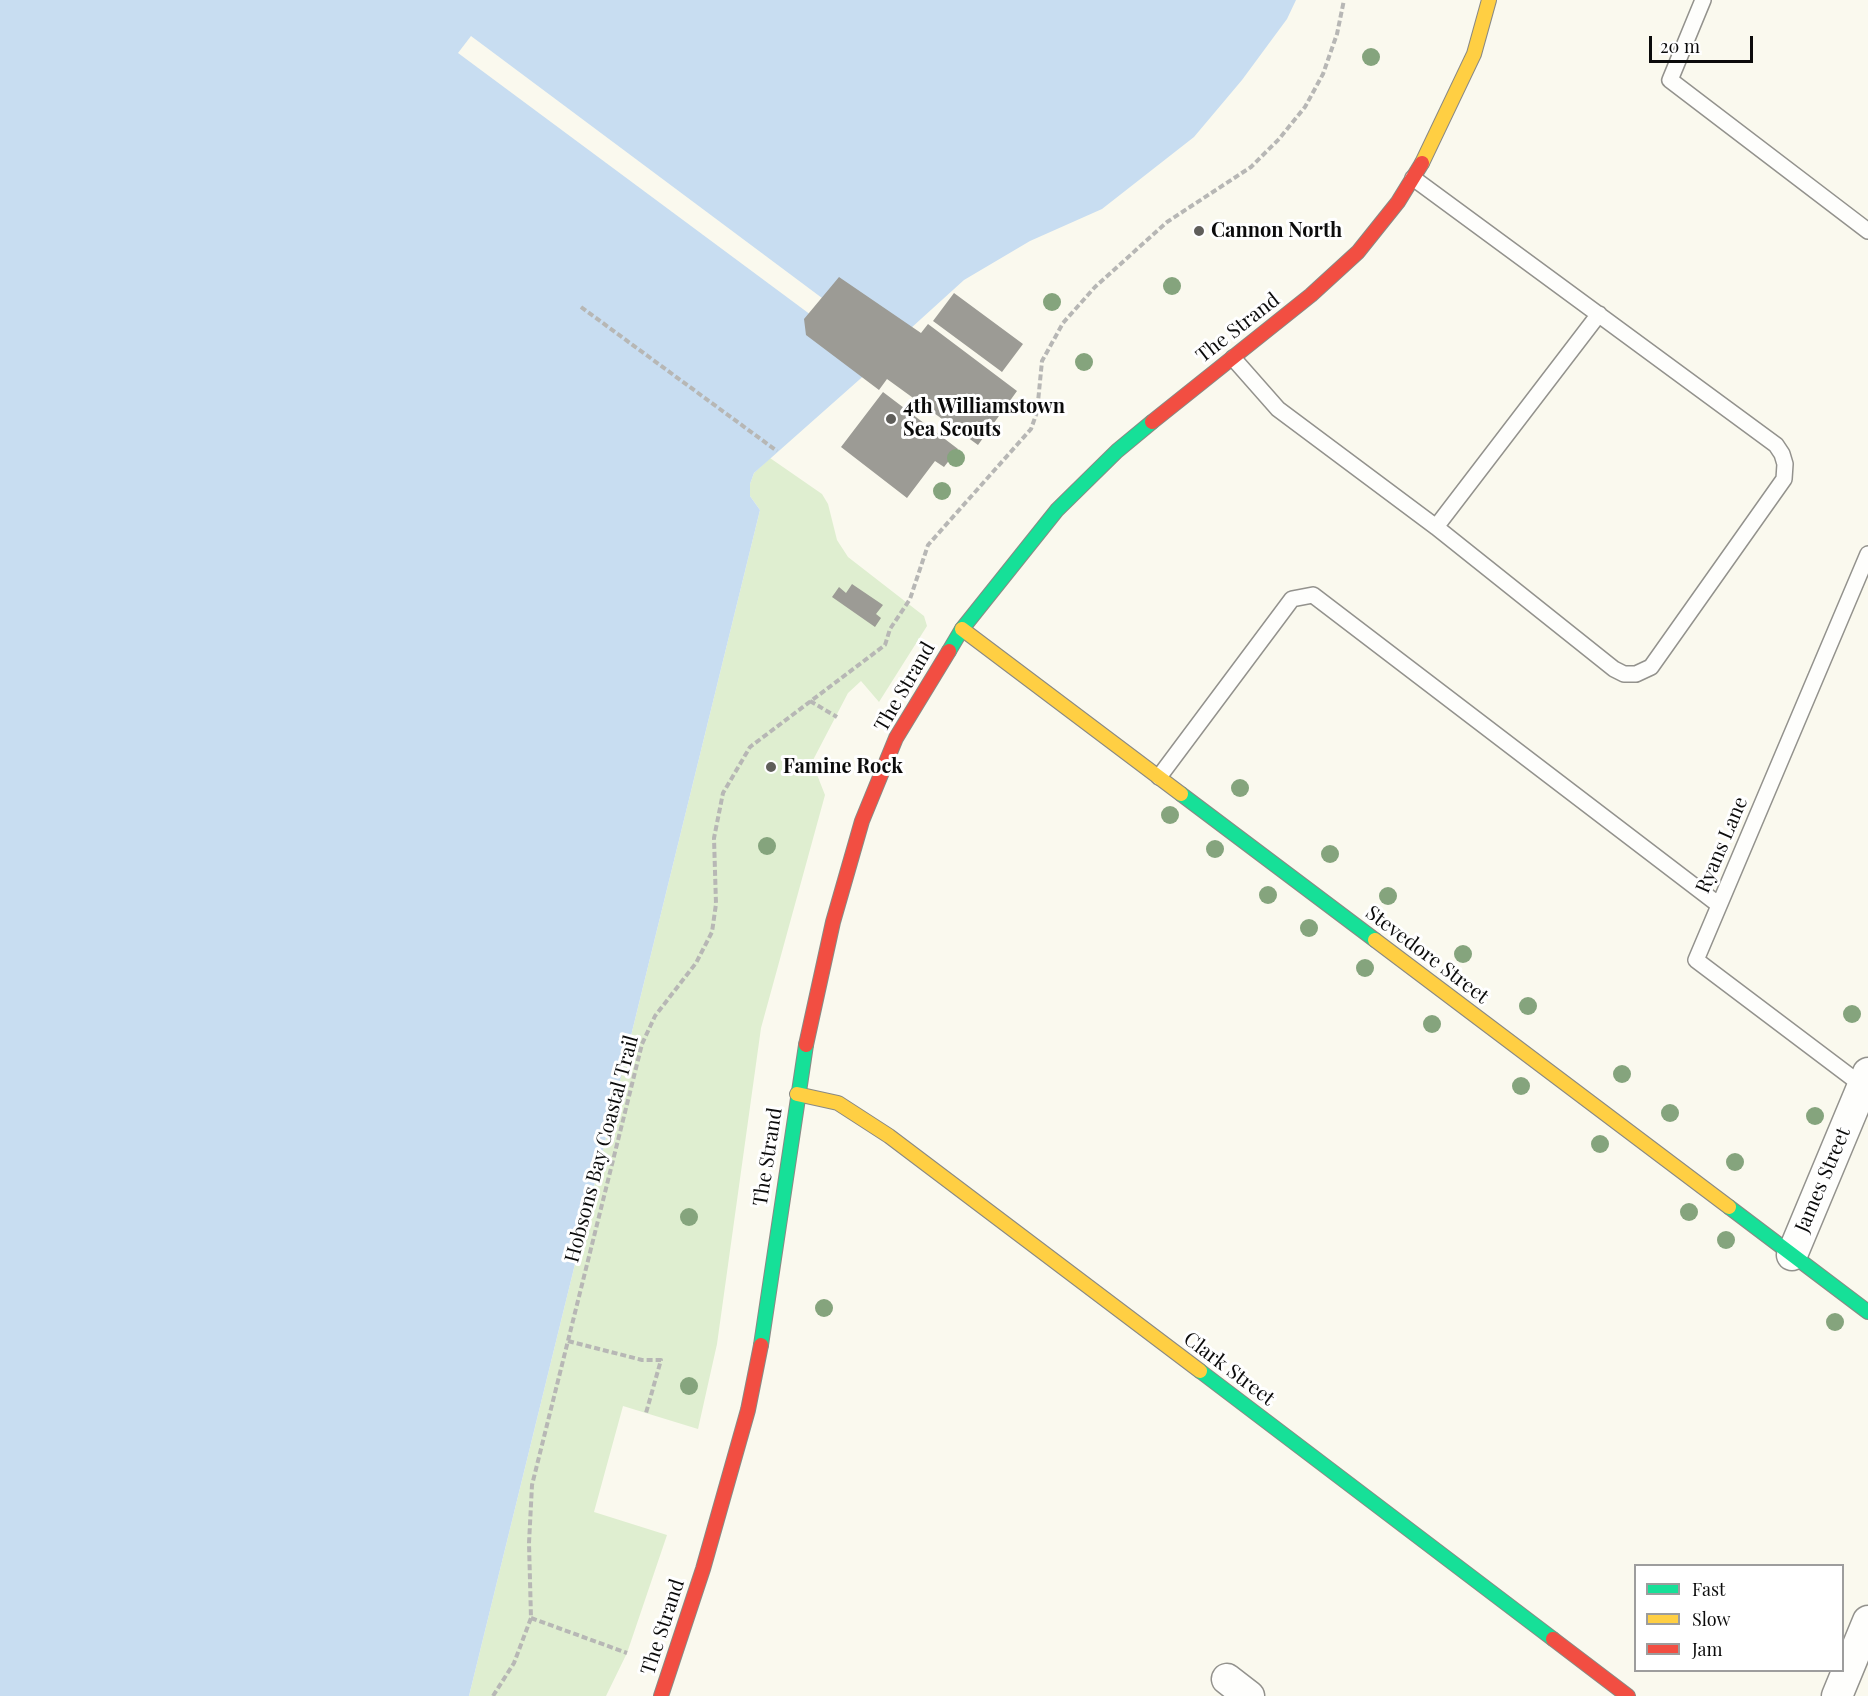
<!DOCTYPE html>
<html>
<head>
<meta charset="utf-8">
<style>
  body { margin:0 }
  #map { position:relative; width:1868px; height:1696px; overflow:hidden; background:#faf9ee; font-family:"Playfair Display",serif }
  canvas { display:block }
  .legend { position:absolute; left:1634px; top:1564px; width:210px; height:108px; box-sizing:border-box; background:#fff; border:2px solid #9d9d9d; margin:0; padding:8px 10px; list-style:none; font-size:18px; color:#0b0b0b }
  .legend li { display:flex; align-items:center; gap:12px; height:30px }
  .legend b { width:30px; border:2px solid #9d9d9d }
  .scale { position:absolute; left:1649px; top:36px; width:104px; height:27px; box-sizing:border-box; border:3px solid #0b0b0b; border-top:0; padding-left:8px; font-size:18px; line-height:21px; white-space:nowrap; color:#0b0b0b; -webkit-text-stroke:4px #fff; paint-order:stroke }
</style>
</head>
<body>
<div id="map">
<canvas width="1868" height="1696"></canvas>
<ul class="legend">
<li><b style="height:8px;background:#16e098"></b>Fast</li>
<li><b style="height:8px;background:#ffcf43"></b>Slow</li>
<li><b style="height:8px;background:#f24e42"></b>Jam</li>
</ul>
<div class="scale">20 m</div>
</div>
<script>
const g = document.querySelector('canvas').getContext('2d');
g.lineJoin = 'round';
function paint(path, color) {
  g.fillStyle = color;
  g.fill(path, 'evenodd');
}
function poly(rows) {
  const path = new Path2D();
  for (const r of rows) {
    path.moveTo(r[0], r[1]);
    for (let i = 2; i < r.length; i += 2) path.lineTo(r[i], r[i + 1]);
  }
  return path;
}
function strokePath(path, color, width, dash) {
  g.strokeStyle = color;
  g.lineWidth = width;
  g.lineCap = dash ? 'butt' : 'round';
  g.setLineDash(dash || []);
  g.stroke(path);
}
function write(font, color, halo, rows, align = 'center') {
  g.font = font + ' "Playfair Display",serif';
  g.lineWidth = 6;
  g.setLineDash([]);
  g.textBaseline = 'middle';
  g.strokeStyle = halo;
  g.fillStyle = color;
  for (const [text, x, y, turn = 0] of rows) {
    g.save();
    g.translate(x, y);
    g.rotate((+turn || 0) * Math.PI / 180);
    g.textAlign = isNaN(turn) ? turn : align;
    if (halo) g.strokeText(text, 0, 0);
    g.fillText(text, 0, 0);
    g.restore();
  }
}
const green = poly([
  [770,458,822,494,828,504,837,540,848,557,924,616,927,626,879,702,861,681,848,693,812,762,825,795,761,1028,717,1344,698,1429,623,1406,594,1512,667,1535,627,1653,606,1696,469,1696,760,510,750,496,750,484,754,473]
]);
const water = poly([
  [0,0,1296,0,1287,19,1242,80,1194,137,1102,209,1030,241,964,280,889,348,877,364,754,473,750,484,750,496,760,510,469,1696,0,1696]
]);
const pier = poly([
  [471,36,889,348,877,364,458,53]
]);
const building = poly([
  [839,277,921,333,928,324,1017,391,978,445,887,379,879,390,806,335,804,319],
  [954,293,1023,344,1002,372,933,321],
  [883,392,958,449,944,467,935,461,907,498,841,447],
  [852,584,883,605,876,614,881,618,875,627,832,597,839,587,846,593]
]);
const path = poly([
  [581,307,777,451],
  [810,701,837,717],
  [568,1341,642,1360,661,1360,646,1413],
  [531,1618,627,1653],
  [493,1696,514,1663,531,1618,529,1543,532,1485,642,1044,655,1016,696,963,712,932,716,904,714,838,723,793,750,747,885,645,890,629,910,599,928,545,1031,429,1037,412,1042,361,1063,323,1095,287,1167,222,1251,167,1279,139,1305,107,1323,74,1337,34,1344,0]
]);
const lane = poly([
  [1703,0,1670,80,1868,231],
  [1233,358,1278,409,1436,527,1614,669,1624,674,1636,674,1651,667,1784,479,1785,464,1782,454,1776,445,1413,178],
  [1436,527,1599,314],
  [1159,777,1292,599,1313,595,1719,905],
  [1863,1086,1696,960,1868,554]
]);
const street = poly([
  [1792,1255,1868,1073],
  [1227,1679,1249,1696],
  [1837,1696,1868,1621]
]);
const fast = poly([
  [949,651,962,629,1057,510,1117,451,1152,422],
  [1181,794,1375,940],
  [1729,1207,1868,1312],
  [761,1345,806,1045],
  [1200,1371,1553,1639]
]);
const slow = poly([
  [1422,163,1474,54,1489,0],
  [962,629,1181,794],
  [1375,940,1729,1207],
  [797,1094,838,1103,889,1136,1200,1371]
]);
const jam = poly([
  [1152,422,1311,295,1358,252,1398,202,1422,163],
  [806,1045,833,922,862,821,896,738,949,651],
  [1553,1639,1628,1696],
  [661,1696,703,1569,748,1410,761,1345]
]);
const trees = [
  [1371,57],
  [1172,286],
  [1052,302],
  [1084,362],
  [956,458],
  [942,491],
  [1240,788],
  [1170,815],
  [767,846],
  [1215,849],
  [1330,854],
  [1268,895],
  [1388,896],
  [1309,928],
  [1463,954],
  [1365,968],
  [1528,1006],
  [1852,1014],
  [1432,1024],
  [1622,1074],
  [1521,1086],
  [1670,1113],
  [1815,1116],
  [1600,1144],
  [1735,1162],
  [1689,1212],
  [689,1217],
  [1726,1240],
  [824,1308],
  [1835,1322],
  [689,1386]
];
const markers = [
  [1199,231,6,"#5f5e5a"],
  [891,419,6,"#5f5e5a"],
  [771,767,6,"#5f5e5a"]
];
const poiNames = [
  ["Cannon North",1211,231],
  ["4th Williamstown",903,407],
  ["Sea Scouts",903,430],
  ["Famine Rock",783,767]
];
const streetNames = [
  ["The Strand",1238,328,-38],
  ["The Strand",905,687,-60],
  ["Ryans Lane",1722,845,-67],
  ["Stevedore Street",1427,955,37],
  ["Hobsons Bay Coastal Trail",602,1149,-75],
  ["The Strand",768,1157,-81],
  ["James Street",1823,1180,-67],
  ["Clark Street",1229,1369,37],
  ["The Strand",663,1627,-72]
];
paint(green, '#dfeed0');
paint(water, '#c8ddf1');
paint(pier, '#faf9ee');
paint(building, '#9c9b95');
strokePath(lane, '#93928d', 18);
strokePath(street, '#93928d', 33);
strokePath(fast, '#898984', 16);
strokePath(slow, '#898984', 16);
strokePath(jam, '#898984', 16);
strokePath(path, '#b7b7b5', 4, [6, 3]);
strokePath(lane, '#fefefc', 15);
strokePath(street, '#fefefc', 30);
strokePath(fast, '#16e098', 14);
strokePath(slow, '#ffcf43', 14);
strokePath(jam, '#f24e42', 14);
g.fillStyle = '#85a47d';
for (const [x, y] of trees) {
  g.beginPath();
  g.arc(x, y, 9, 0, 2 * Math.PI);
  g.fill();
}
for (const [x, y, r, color] of markers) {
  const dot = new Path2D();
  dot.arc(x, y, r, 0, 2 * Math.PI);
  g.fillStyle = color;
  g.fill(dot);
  strokePath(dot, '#fff', 2);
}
write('bold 20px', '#0b0b0b', '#fff', poiNames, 'left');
write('20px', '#0b0b0b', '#fff', streetNames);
</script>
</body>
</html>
